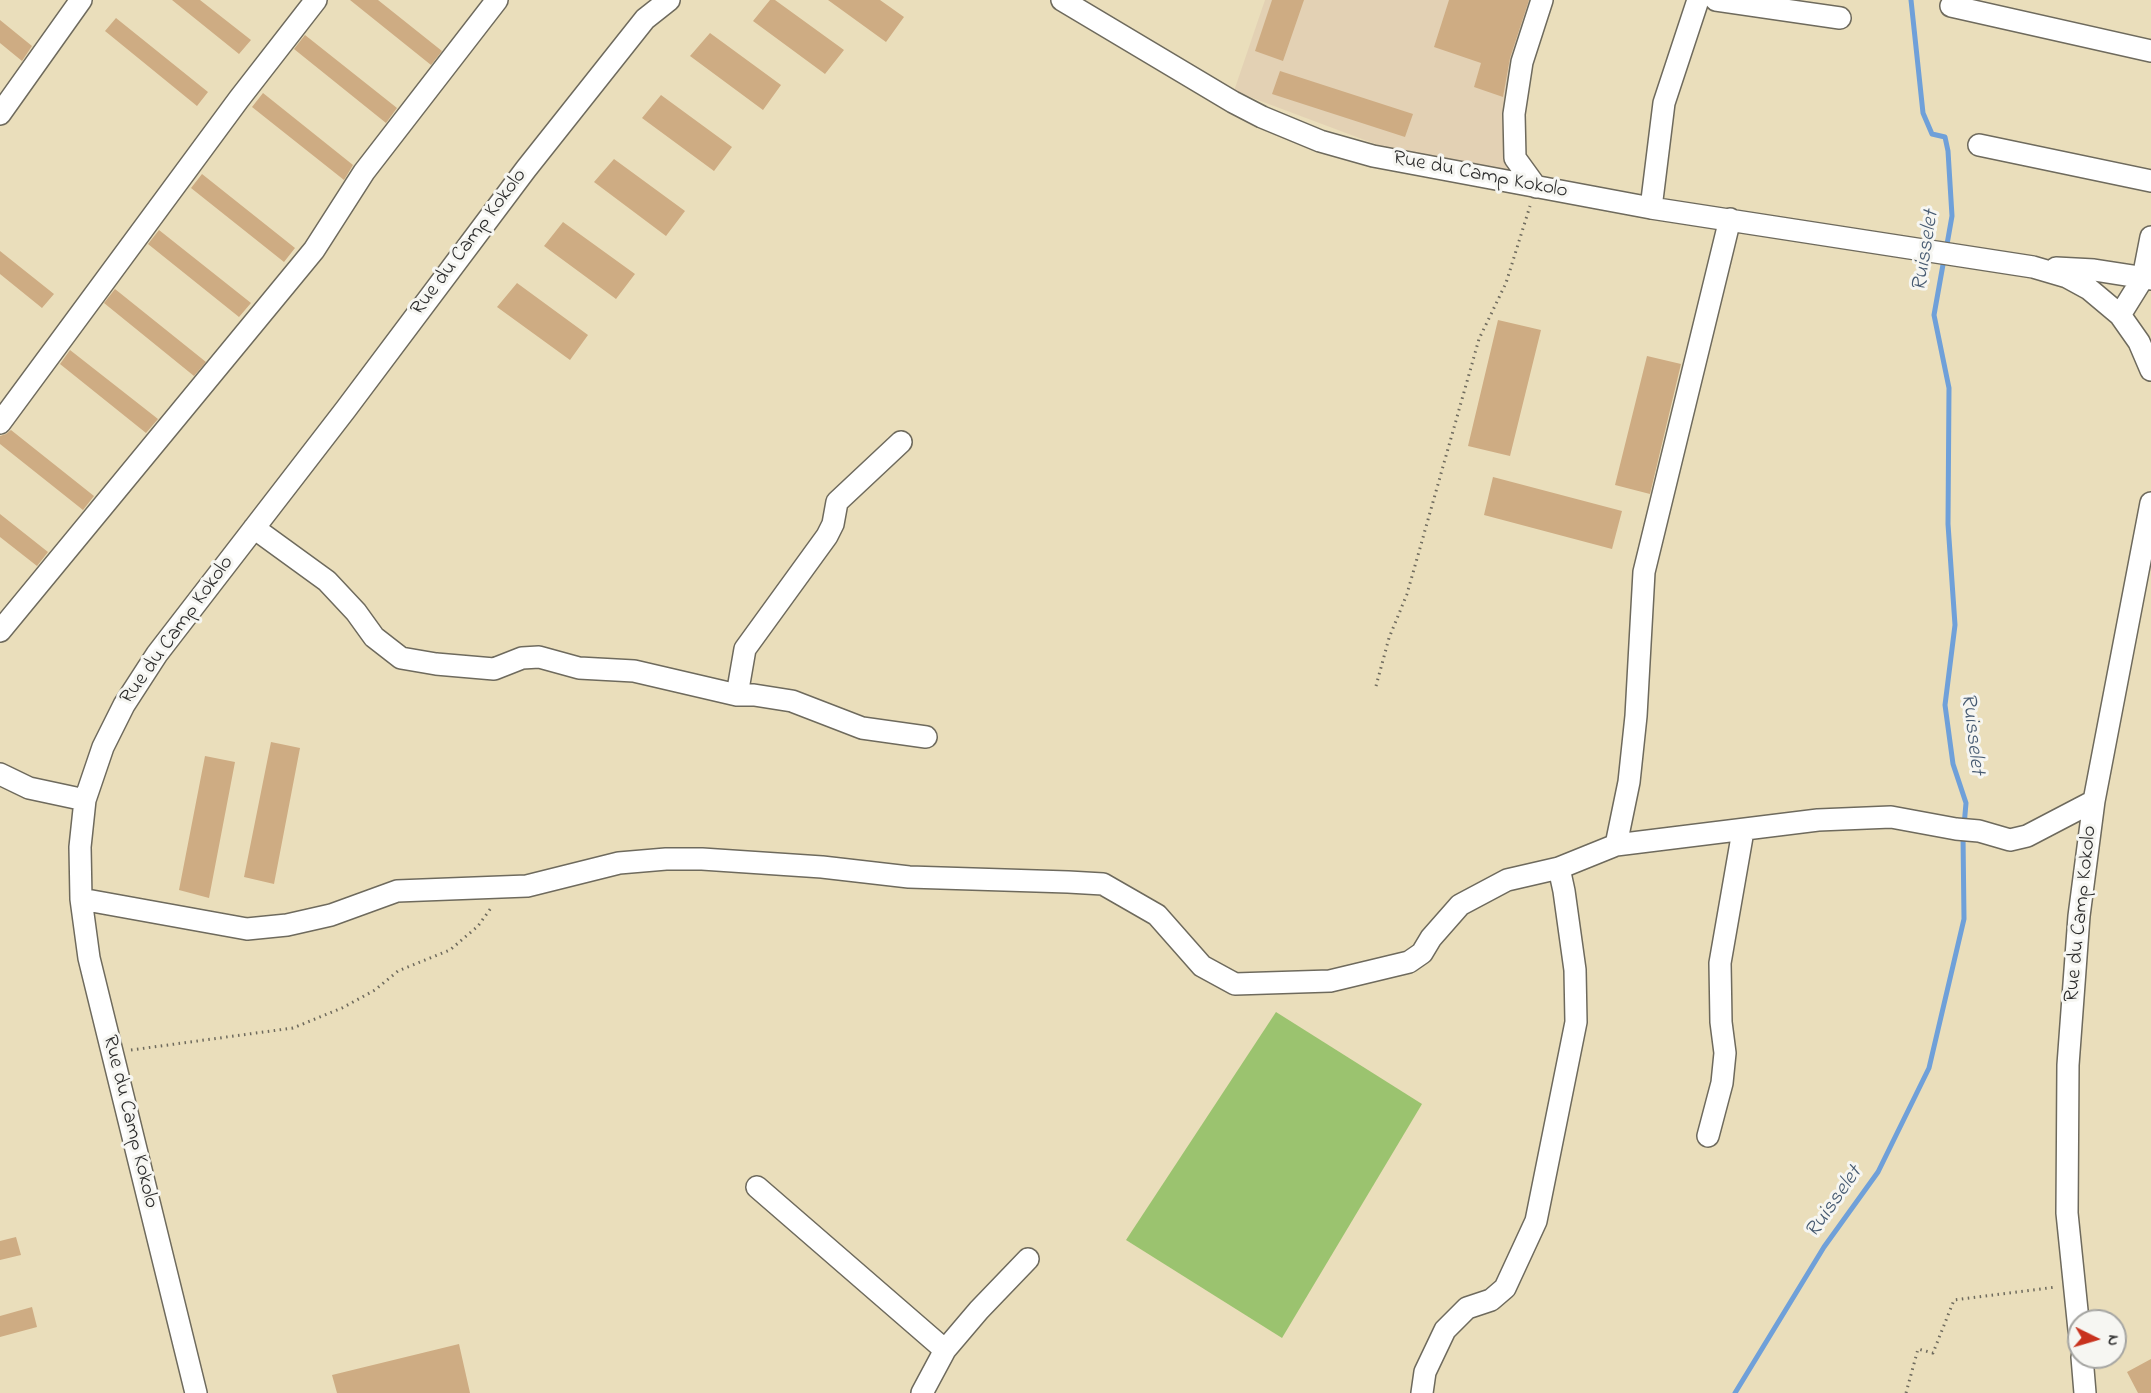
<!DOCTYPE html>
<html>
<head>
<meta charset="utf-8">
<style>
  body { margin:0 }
  #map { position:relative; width:2151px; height:1393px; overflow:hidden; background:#eadebb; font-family:"Indie Flower",sans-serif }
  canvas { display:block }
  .north { position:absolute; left:2067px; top:1309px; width:60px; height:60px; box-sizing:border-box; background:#f6f6f2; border:2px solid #a5a5a2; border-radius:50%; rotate:95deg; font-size:16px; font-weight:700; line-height:24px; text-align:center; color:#2b2b2b }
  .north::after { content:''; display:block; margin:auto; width:21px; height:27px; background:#c8321e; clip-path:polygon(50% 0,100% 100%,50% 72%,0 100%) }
</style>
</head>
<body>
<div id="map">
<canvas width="2151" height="1393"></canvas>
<div class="north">N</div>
</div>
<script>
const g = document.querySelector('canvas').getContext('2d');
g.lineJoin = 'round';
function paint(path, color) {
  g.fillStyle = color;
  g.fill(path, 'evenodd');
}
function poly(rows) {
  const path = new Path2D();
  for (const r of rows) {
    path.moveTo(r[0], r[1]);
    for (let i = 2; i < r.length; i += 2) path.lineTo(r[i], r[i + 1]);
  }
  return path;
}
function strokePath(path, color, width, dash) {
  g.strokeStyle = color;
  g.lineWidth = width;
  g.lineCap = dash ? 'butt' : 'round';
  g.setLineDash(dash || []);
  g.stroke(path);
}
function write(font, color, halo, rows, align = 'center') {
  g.font = font + ' "Indie Flower",sans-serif';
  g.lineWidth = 6;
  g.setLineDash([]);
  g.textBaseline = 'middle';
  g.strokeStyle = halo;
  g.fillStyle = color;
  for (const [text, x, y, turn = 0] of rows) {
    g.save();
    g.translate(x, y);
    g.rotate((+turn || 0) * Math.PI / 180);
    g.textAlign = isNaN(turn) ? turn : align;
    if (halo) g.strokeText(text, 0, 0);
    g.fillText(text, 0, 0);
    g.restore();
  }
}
const built = poly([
  [1265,0,1542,0,1515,158,1510,178,1402,154,1234,91]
]);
const green = poly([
  [1276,1012,1422,1104,1282,1338,1126,1240]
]);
const stream = poly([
  [1911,0,1923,113,1932,134,1945,137,1948,151,1952,216,1946,250],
  [1944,259,1934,315,1949,388,1948,524,1955,625,1945,705,1953,764,1966,803,1964,826],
  [1735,1393,1824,1247,1878,1172,1929,1068,1964,919,1963,835]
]);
const building = poly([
  [172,0,200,0,251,40,239,54],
  [350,0,378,0,442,51,431,65],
  [770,0,775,0,844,50,825,74,753,21],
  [828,0,880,0,904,17,886,42],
  [1272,0,1304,0,1283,61,1255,51],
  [1449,0,1529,0,1510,58,1503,97,1474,87,1481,63,1434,47],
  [116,18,208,92,197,106,105,31],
  [0,20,32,46,22,61,0,43],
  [710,33,781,85,763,110,690,56],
  [305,35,397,108,386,123,294,49],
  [1280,71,1413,114,1405,137,1272,94],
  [263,93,353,165,344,180,252,107],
  [661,95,732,147,714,171,642,118],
  [614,159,685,211,666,236,594,182],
  [202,174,295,248,284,262,191,188],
  [563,222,635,274,616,299,544,246],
  [159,230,251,303,239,317,148,244],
  [0,251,54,294,42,308,0,274],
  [517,283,588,335,570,360,497,307],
  [115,289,206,362,194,376,104,303],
  [1498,320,1541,330,1510,456,1468,446],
  [70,350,158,419,146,433,60,364],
  [1647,356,1681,364,1650,494,1615,485],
  [11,430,94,496,83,510,0,444,0,436,6,434],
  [1493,477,1622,511,1612,549,1484,515],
  [0,514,48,552,37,566,0,537],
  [271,742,300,748,274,884,244,877],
  [205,756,235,762,209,898,179,890],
  [16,1237,21,1255,0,1260,0,1241],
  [32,1307,37,1327,0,1337,0,1316],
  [459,1344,470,1393,337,1393,332,1375],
  [2151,1359,2151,1393,2138,1393,2127,1372]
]);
const path = poly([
  [1376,686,1389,638,1407,594,1420,548,1479,339,1506,283,1530,206],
  [131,1050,293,1028,342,1008,375,990,398,971,450,950,478,926,491,908],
  [1906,1393,1918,1349,1933,1353,1954,1300,2056,1287]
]);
const minor = poly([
  [1062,0,1233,102,1262,117,1320,141,1373,156,1651,208,2033,267,2067,277,2089,289,2120,315,2139,342,2151,370],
  [1716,0,1840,18],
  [1951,6,2151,51],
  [0,114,81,0],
  [1979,145,2151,181],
  [1536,187,1515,158,1514,114,1522,62,1542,0],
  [1651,208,1664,103,1698,0],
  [2056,268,2094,270,2151,279],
  [2120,315,2143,278,2151,237],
  [0,423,239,99,316,0],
  [254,528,327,581,356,612,374,637,401,658,436,664,494,669,522,658,539,657,579,668,634,671,737,695,754,695,792,701,862,728,926,737],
  [0,631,314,250,364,172,497,0],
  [737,695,745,649,827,536,833,524,837,502,901,442],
  [0,774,29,788,85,800],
  [1616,845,1629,782,1636,716,1644,572,1730,219],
  [81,899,247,929,287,925,331,915,397,891,527,886,619,863,666,859,702,859,822,867,909,877,1068,882,1103,884,1157,915,1202,966,1235,984,1330,981,1409,962,1422,953,1431,938,1460,905,1507,880,1559,868,1616,845,1818,820,1891,817,1956,829,1979,831,2010,840,2027,836,2094,801],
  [1708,1136,1722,1083,1725,1053,1721,1022,1720,963,1743,831],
  [757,1187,945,1350],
  [2079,1330,2067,1213,2068,1065,2079,916,2094,801,2151,503],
  [2082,1357,2085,1393],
  [196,1393,89,958,81,899,80,847,85,800,103,747,124,705,157,654,346,409,526,169,645,19,669,0],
  [922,1393,945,1350,979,1310,1028,1259],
  [1422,1393,1425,1372,1445,1330,1467,1308,1491,1300,1505,1288,1536,1221,1576,1022,1575,970,1564,891,1559,868]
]);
const streetNames = [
  ["Rue du Camp Kokolo",1480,176,11],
  ["Rue du Camp Kokolo",470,243,-53],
  ["Rue du Camp Kokolo",178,631,-54],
  ["Rue du Camp Kokolo",2082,914,-84],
  ["Rue du Camp Kokolo",129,1122,76]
];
const waterNames = [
  ["Ruisselet",1927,251,-81],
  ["Ruisselet",1971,734,83],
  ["Ruisselet",1835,1203,-55]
];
paint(built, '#e3d1b4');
paint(green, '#9bc36f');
strokePath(stream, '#6fa0d9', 5);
paint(building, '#ceac83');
strokePath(minor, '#6e6a5d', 24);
strokePath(path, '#6e6a5d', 3, [1.5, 4.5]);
strokePath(minor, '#fff', 21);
write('21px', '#2b2b2b', '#f6f6f2', streetNames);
write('italic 22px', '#465a71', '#f6f6f2', waterNames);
</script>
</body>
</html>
